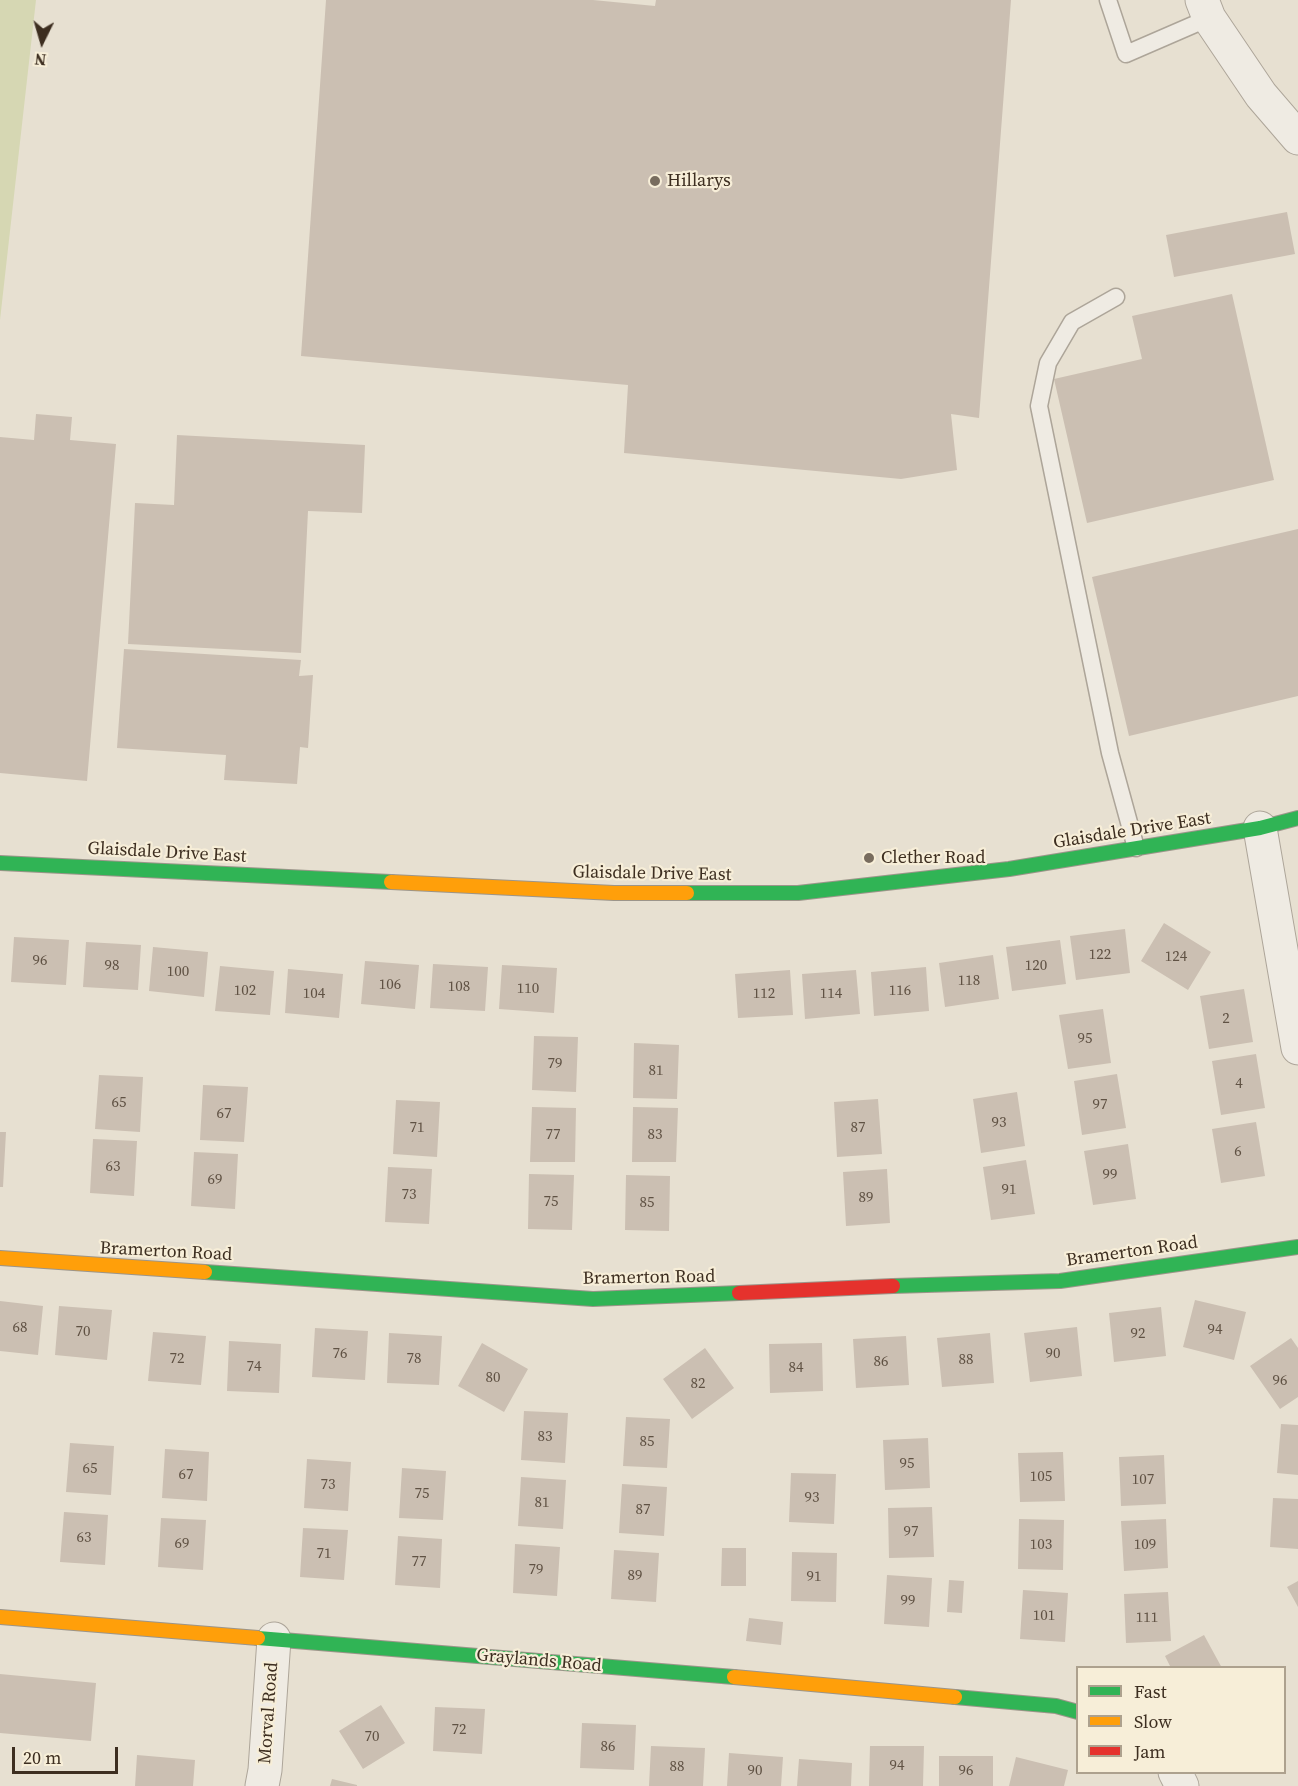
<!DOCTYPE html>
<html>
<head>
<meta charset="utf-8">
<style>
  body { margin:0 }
  #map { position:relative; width:1298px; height:1786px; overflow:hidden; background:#e7e0d1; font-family:"Source Serif 4",serif }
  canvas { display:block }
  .legend { position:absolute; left:1076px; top:1666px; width:210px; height:108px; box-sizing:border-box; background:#f7eed8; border:2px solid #ada18e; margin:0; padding:8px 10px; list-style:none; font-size:18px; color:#3d2e20 }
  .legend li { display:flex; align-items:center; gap:12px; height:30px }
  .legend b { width:30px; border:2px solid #ada18e }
  .north { position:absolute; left:12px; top:12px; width:60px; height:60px; -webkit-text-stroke:4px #f7eed8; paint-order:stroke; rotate:185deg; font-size:16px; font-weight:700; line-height:24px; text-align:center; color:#3d2e20 }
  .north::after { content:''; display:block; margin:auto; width:21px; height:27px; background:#3d2e20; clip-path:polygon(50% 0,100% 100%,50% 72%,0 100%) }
  .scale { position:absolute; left:12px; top:1747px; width:106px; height:27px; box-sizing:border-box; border:3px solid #3d2e20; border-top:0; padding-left:8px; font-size:18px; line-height:21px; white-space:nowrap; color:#3d2e20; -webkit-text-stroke:4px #f7eed8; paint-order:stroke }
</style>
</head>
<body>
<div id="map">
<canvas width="1298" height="1786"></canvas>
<ul class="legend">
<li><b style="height:8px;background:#30b455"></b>Fast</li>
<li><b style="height:8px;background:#ff9f0a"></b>Slow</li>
<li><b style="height:8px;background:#e5322d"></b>Jam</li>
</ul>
<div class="north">N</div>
<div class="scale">20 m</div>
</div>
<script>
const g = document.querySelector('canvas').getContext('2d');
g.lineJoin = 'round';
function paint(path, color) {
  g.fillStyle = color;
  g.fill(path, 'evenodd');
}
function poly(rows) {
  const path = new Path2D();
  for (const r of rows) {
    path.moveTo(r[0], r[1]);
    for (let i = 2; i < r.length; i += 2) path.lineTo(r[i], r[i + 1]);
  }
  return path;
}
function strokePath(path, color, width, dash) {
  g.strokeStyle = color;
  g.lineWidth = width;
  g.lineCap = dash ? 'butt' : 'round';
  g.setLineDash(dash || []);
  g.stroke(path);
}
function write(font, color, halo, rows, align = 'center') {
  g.font = font + ' "Source Serif 4",serif';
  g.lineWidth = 4.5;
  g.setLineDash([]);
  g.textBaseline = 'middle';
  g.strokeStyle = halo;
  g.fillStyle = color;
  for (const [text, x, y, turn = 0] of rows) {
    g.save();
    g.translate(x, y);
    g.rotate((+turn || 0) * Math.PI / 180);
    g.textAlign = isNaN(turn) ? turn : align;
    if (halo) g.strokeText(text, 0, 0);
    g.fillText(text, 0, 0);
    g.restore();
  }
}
const green = poly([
  [0,0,36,0,0,320]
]);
const building = poly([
  [326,0,593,0,655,6,656,0,1011,0,979,418,951,414,957,470,901,479,624,453,628,385,301,356],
  [1287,212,1295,254,1174,277,1166,235],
  [1232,294,1274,480,1087,523,1054,379,1142,359,1132,316],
  [36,414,72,417,70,440,116,444,87,781,0,773,0,437,34,440],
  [177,435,365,445,362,513,308,511,301,653,128,644,135,503,174,505],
  [1298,529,1298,696,1129,736,1092,577],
  [124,649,301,660,299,676,313,675,308,748,300,747,297,784,224,780,226,755,117,748],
  [1164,923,1211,952,1188,990,1141,961],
  [1125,929,1130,973,1076,980,1070,936],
  [14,937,69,940,66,985,11,982],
  [1060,940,1066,984,1012,991,1006,947],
  [86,942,141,945,138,990,83,987],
  [153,947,208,952,204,997,149,991],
  [993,955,999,999,945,1007,939,963],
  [365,961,419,965,415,1009,361,1004],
  [433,964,488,967,485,1011,430,1008],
  [502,965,557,968,554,1013,499,1009],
  [220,966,274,971,270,1015,215,1011],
  [926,967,929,1011,874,1016,871,972],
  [288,969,343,974,339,1018,285,1013],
  [790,970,793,1015,738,1018,735,974],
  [856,970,860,1014,805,1019,802,974],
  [1244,989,1253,1042,1209,1049,1200,996],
  [1103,1009,1111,1063,1068,1069,1059,1015],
  [534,1036,578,1037,576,1092,532,1090],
  [634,1043,679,1045,677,1099,633,1098],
  [1256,1054,1265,1108,1221,1115,1212,1061],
  [1117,1074,1126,1128,1082,1135,1074,1081],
  [99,1075,143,1077,140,1132,95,1129],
  [203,1085,248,1087,244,1142,200,1140],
  [1017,1092,1025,1146,981,1153,973,1099],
  [878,1099,882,1154,837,1157,834,1102],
  [396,1100,440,1102,437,1157,393,1154],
  [532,1107,576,1108,575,1162,530,1162],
  [633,1107,678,1108,676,1162,632,1162],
  [1256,1122,1265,1176,1221,1183,1212,1129],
  [0,1132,6,1132,3,1187,0,1187],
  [93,1139,137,1141,134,1196,90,1193],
  [1128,1144,1136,1199,1093,1205,1084,1151],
  [194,1152,238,1154,235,1209,191,1206],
  [1026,1160,1035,1214,991,1220,983,1167],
  [388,1167,432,1169,429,1224,385,1222],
  [887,1169,890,1223,846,1226,843,1172],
  [529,1174,574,1175,572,1230,528,1229],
  [626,1175,670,1176,669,1231,625,1230],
  [1195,1300,1246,1312,1234,1360,1183,1347],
  [0,1301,43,1306,38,1355,0,1351],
  [59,1306,112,1310,107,1360,55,1355],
  [1161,1307,1166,1356,1114,1362,1109,1313],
  [1077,1327,1082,1376,1030,1382,1024,1333],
  [315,1328,368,1331,365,1380,312,1377],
  [153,1332,206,1336,201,1385,148,1381],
  [389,1333,442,1336,439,1385,387,1383],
  [990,1333,994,1383,942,1387,937,1338],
  [906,1336,909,1385,856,1388,853,1339],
  [1291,1338,1298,1348,1298,1397,1280,1409,1250,1366],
  [229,1341,281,1344,279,1393,227,1391],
  [482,1343,528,1369,504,1412,458,1386],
  [822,1343,823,1391,770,1393,769,1344],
  [705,1348,734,1388,692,1419,663,1379],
  [524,1411,568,1413,565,1463,521,1460],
  [626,1417,670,1419,667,1468,623,1466],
  [1281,1424,1298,1425,1298,1475,1277,1473],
  [928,1438,930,1488,885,1490,883,1440],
  [70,1443,114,1446,111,1495,66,1492],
  [165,1449,209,1452,207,1501,162,1498],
  [1063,1452,1065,1501,1020,1502,1018,1453],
  [1164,1455,1166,1504,1121,1506,1119,1457],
  [307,1459,351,1462,348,1511,304,1508],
  [402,1468,446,1471,443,1520,399,1518],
  [791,1473,836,1474,834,1524,789,1522],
  [521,1477,566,1480,563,1529,518,1526],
  [622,1484,667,1487,664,1536,619,1533],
  [1273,1498,1298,1499,1298,1549,1270,1547],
  [932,1507,934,1557,889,1558,888,1508],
  [64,1512,108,1515,105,1565,60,1562],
  [161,1518,206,1520,203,1570,158,1567],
  [1019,1519,1064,1520,1063,1570,1018,1569],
  [1166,1519,1168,1568,1124,1571,1121,1521],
  [303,1528,348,1530,344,1580,300,1577],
  [398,1536,442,1539,440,1588,395,1585],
  [515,1544,560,1547,557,1596,513,1593],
  [722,1548,746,1548,746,1586,721,1586],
  [614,1550,659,1553,656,1602,611,1599],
  [792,1552,837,1553,836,1602,791,1601],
  [887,1575,932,1578,929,1627,884,1624],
  [949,1580,964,1581,962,1613,947,1612],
  [1298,1581,1298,1607,1287,1587],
  [1023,1590,1068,1593,1065,1642,1020,1639],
  [1168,1592,1171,1641,1126,1643,1124,1594],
  [749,1618,783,1622,781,1645,746,1641],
  [1204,1635,1222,1668,1171,1668,1165,1656],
  [0,1674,96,1683,91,1741,0,1733],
  [381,1705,405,1743,363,1769,339,1731],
  [435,1707,485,1709,482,1754,433,1751],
  [582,1723,636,1725,634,1770,580,1768],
  [651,1746,705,1748,703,1786,649,1786],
  [870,1746,924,1746,923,1786,869,1786],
  [729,1753,783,1757,781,1786,727,1786],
  [137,1755,195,1760,193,1786,135,1786],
  [939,1756,993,1756,993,1786,939,1786],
  [1016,1757,1068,1770,1064,1786,1009,1786],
  [799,1759,852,1763,851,1786,797,1786],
  [332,1779,357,1785,357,1786,330,1786]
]);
const lane = poly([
  [1108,0,1126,54,1209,18],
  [1116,297,1072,322,1048,363,1039,406,1110,753,1136,848]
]);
const street = poly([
  [1202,0,1209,18,1261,95,1298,138],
  [1260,828,1298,1048],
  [1175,1772,1182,1786],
  [262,1786,265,1770,274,1639]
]);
const fast = poly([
  [0,863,391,882],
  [687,893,798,893,1009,869,1260,828,1298,818],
  [205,1272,593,1299,739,1293],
  [893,1286,1060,1281,1298,1247],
  [258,1638,734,1677],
  [955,1697,1056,1706,1078,1712]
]);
const slow = poly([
  [391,882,614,893,687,893],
  [0,1258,205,1272],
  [0,1617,258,1638],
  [734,1677,955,1697]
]);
const jam = poly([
  [739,1293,893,1286]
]);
const markers = [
  [655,181,6,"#786c5e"],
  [869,858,6,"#786c5e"]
];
const numberNames = [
  ["122",1100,955],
  ["124",1176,957],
  ["96",40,961],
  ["98",112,966],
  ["120",1036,966],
  ["100",178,972],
  ["118",969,981],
  ["106",390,985],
  ["108",459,987],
  ["110",528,989],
  ["102",245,991],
  ["116",900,991],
  ["104",314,994],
  ["112",764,994],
  ["114",831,994],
  ["2",1226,1019],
  ["95",1085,1039],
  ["79",555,1064],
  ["81",656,1071],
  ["4",1239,1084],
  ["65",119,1103],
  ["97",1100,1105],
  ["67",224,1114],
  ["93",999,1123],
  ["71",417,1128],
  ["87",858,1128],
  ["77",553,1135],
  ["83",655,1135],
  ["6",1238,1152],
  ["63",113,1167],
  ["99",1110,1175],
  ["69",215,1180],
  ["91",1009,1190],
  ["73",409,1195],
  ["89",866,1198],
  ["75",551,1202],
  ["85",647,1203],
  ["68",20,1328],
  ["94",1215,1330],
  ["70",83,1332],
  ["92",1138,1334],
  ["76",340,1354],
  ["90",1053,1354],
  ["72",177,1359],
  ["78",414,1359],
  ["88",966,1360],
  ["86",881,1362],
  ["74",254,1367],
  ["84",796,1368],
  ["80",493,1378],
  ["96",1280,1381],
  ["82",698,1384],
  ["83",545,1437],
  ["85",647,1442],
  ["95",907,1464],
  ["65",90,1469],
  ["67",186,1475],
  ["105",1041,1477],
  ["107",1143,1480],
  ["73",328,1485],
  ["75",422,1494],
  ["93",812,1498],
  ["81",542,1503],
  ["87",643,1510],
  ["97",911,1532],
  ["63",84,1538],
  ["69",182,1544],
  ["103",1041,1545],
  ["109",1145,1545],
  ["71",324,1554],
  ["77",419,1562],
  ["79",536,1570],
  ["89",635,1576],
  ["91",814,1577],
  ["99",908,1601],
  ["101",1044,1616],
  ["111",1147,1618],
  ["72",459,1730],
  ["70",372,1737],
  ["86",608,1747],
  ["94",897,1766],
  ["88",677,1767],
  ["90",755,1771],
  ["96",966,1771]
];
const poiNames = [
  ["Hillarys",667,181],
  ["Clether Road",881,858]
];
const streetNames = [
  ["Glaisdale Drive East",1132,831,-9],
  ["Glaisdale Drive East",167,853,3],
  ["Glaisdale Drive East",652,874,1],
  ["Bramerton Road",166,1252,3],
  ["Bramerton Road",1132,1252,-8],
  ["Bramerton Road",649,1278,-1],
  ["Graylands Road",539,1661,5],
  ["Morval Road",269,1713,-86]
];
paint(green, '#d6d7b3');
paint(building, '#cbbfb2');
strokePath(lane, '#ada599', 19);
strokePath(street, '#ada599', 35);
strokePath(fast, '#9c958a', 16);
strokePath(slow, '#9c958a', 16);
strokePath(jam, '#9c958a', 16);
strokePath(lane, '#efebe3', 16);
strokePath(street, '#efebe3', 33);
strokePath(fast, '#30b455', 14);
strokePath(slow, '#ff9f0a', 14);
strokePath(jam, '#e5322d', 14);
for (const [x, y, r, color] of markers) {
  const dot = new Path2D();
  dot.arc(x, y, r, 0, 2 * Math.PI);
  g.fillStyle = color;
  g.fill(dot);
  strokePath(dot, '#f7eed8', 2);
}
write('15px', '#605244', null, numberNames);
write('18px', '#3d2e20', '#f7eed8', poiNames, 'left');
write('18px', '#3d2e20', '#f7eed8', streetNames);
</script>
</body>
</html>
